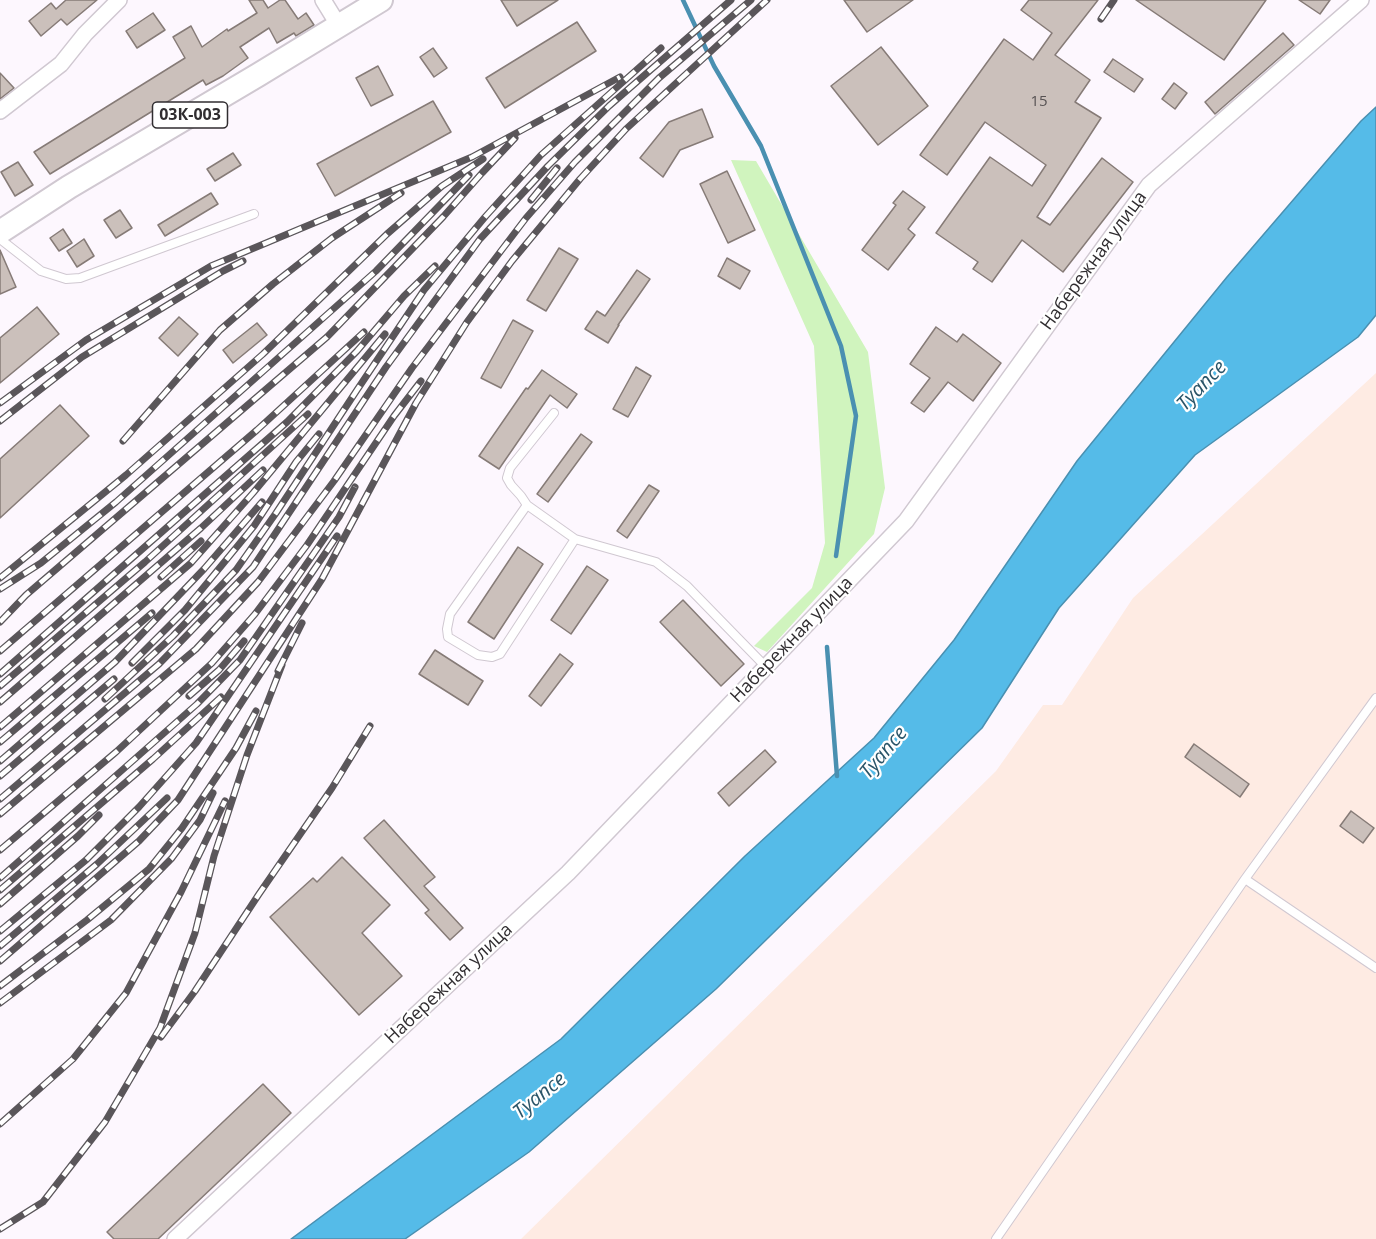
<!DOCTYPE html>
<html>
<head>
<meta charset="utf-8">
<style>
  body { margin:0 }
  canvas { display:block; background:#fdf7fe }
</style>
</head>
<body>
<canvas width="1376" height="1239"></canvas>
<script>
const g = document.querySelector('canvas').getContext('2d');
g.lineJoin = 'round';
function paint(path, color) {
  g.fillStyle = color;
  g.fill(path, 'evenodd');
}
function poly(rows) {
  const path = new Path2D();
  for (const r of rows) {
    path.moveTo(r[0], r[1]);
    for (let i = 2; i < r.length; i += 2) path.lineTo(r[i], r[i + 1]);
  }
  return path;
}
function strokePath(path, color, width, dash) {
  g.strokeStyle = color;
  g.lineWidth = width;
  g.lineCap = dash ? 'butt' : 'round';
  g.setLineDash(dash || []);
  g.stroke(path);
}
function write(font, color, halo, rows, align = 'center') {
  g.font = font + ' "Open Sans",sans-serif';
  g.lineWidth = 4.5;
  g.setLineDash([]);
  g.textBaseline = 'middle';
  g.strokeStyle = halo;
  g.fillStyle = color;
  for (const [text, x, y, turn = 0] of rows) {
    g.save();
    g.translate(x, y);
    g.rotate((+turn || 0) * Math.PI / 180);
    g.textAlign = isNaN(turn) ? turn : align;
    if (halo) g.strokeText(text, 0, 0);
    g.fillText(text, 0, 0);
    g.restore();
  }
}
const industrial = poly([
  [1376,373,1376,1239,521,1239,996,771,1043,705,1062,705,1133,598]
]);
const green = poly([
  [731,160,756,161,868,352,885,488,874,534,767,652,754,646,812,588,825,543,814,346]
]);
const water = poly([
  [1376,107,1376,315,1358,337,1195,455,1059,608,982,728,716,989,529,1152,405,1239,291,1239,561,1039,745,856,874,738,954,640,1077,461,1227,277,1361,121,1376,107]
]);
const stream = poly([
  [683,0,714,66,761,146,841,346,856,416,836,556],
  [827,647,837,776]
]);
const building = poly([
  [66,0,97,0,67,25,61,19,41,36,29,21,51,3,56,9,66,0],
  [249,0,263,0,268,8,280,0,285,0,298,19,306,13,314,25,296,36,294,33,277,43,269,28,240,47,248,58,223,76,206,85,203,80,50,174,34,152,185,58,173,37,191,26,202,47,227,29,228,31,257,13,249,0],
  [501,0,558,0,517,26,501,0],
  [844,0,913,0,867,32,844,0],
  [1029,0,1098,0,1055,55,1090,80,1075,102,1101,118,1037,217,1050,225,1102,158,1133,182,1063,272,1022,240,992,282,973,269,978,262,936,233,990,157,1032,186,1046,165,985,122,947,175,920,155,1004,39,1033,60,1052,33,1021,10,1029,0],
  [1136,0,1266,0,1224,60,1136,0],
  [1299,0,1330,0,1320,14,1299,0],
  [153,13,165,30,137,48,126,31,153,13],
  [577,22,596,51,505,108,486,78,577,22],
  [1283,33,1294,45,1215,114,1205,102,1283,33],
  [881,47,928,106,878,145,831,86,881,47],
  [433,48,447,68,434,77,420,57,433,48],
  [1113,59,1143,79,1134,92,1104,72,1113,59],
  [378,66,393,95,371,106,356,78,378,66],
  [0,73,14,88,0,99,0,73],
  [1174,83,1187,93,1175,109,1162,99,1174,83],
  [433,101,451,132,335,196,317,164,433,101],
  [702,109,713,137,680,150,663,177,640,158,669,122,702,109],
  [233,153,241,165,215,181,207,169,233,153],
  [18,162,33,185,15,196,1,172,18,162],
  [727,171,755,230,728,243,700,184,727,171],
  [903,191,925,207,908,229,915,235,888,270,862,250,896,205,893,203,903,191],
  [211,193,218,204,165,236,158,225,211,193],
  [120,210,132,228,116,238,104,220,120,210],
  [63,229,72,243,59,251,50,238,63,229],
  [84,239,94,256,77,267,67,251,84,239],
  [559,248,578,259,546,311,527,300,559,248],
  [0,250,16,287,0,294,0,250],
  [727,258,750,271,740,289,718,276,727,258],
  [637,270,650,279,618,325,619,325,608,343,585,329,597,311,605,316,637,270],
  [37,307,59,334,0,383,0,338,37,307],
  [179,317,198,334,178,356,159,338,179,317],
  [513,320,533,331,501,388,481,378,513,320],
  [257,323,267,335,233,363,223,350,257,323],
  [936,327,957,342,963,334,1001,363,973,401,948,382,924,412,911,403,930,378,910,364,936,327],
  [636,367,651,376,628,417,613,409,636,367],
  [542,370,577,394,567,408,550,395,499,469,479,456,526,388,528,389,542,370],
  [60,405,89,436,0,518,0,459,60,405],
  [581,434,592,442,548,502,537,494,581,434],
  [649,485,659,491,627,538,617,531,649,485],
  [518,547,543,564,494,639,468,622,518,547],
  [587,566,608,580,571,634,551,620,587,566],
  [683,600,744,664,721,686,660,622,683,600],
  [435,650,483,681,468,705,419,674,435,650],
  [560,654,573,664,541,706,529,696,560,654],
  [1194,744,1249,784,1240,797,1185,757,1194,744],
  [765,750,776,762,729,806,718,793,765,750],
  [1351,811,1374,828,1363,843,1340,826,1351,811],
  [384,820,435,877,424,886,463,928,450,940,425,913,429,910,364,838,384,820],
  [342,857,390,905,362,933,402,976,359,1015,270,917,313,878,317,882,342,857],
  [263,1084,291,1113,158,1239,114,1239,107,1232,263,1084]
]);
const service = poly([
  [0,239,41,271,66,279,80,278,254,214],
  [554,413,510,468,507,478,511,485,521,496,527,505,575,539,656,562,687,586,766,667],
  [527,505,450,614,447,629,448,637,478,655,492,657,500,654,575,539],
  [1245,879,1376,968],
  [996,1239,1245,879,1376,698]
]);
const minor = poly([
  [323,0,339,26],
  [0,111,61,64,85,34,119,0],
  [175,1239,568,873,906,521,1149,185,1361,0]
]);
const primary = poly([
  [0,232,69,187,258,75,381,0]
]);
const rail = poly([
  [1101,19,1114,0],
  [531,200,557,168],
  [0,403,86,340,211,266,472,157,620,77],
  [0,421,82,357,223,271,243,261],
  [123,441,220,330,273,284,332,238,401,193],
  [161,577,201,541],
  [0,578,126,475,263,354,387,234,442,186,483,159],
  [0,589,41,563,116,502,376,271,469,175],
  [0,622,26,595,327,337,443,217,482,173,515,138],
  [0,651,257,430,364,332],
  [132,663,185,610,254,526,296,462,319,434],
  [278,671,302,623],
  [0,674,287,422,357,351,404,296,435,266],
  [0,686,145,562,308,414],
  [189,696,219,670,244,641],
  [105,699,173,636,236,570,276,513,357,390,424,290,485,217,541,155,661,48],
  [0,702,201,528,263,470],
  [0,727,191,563,253,493,385,334],
  [0,742,152,613],
  [0,761,115,662,204,569,262,502],
  [0,776,114,679],
  [0,799,159,664,253,567,386,367,480,239,548,166,609,106,731,0],
  [0,814,196,649,258,582,334,481,412,368,526,218,575,162,659,78,751,0],
  [0,850,116,752,212,663,255,614,307,545,394,416,421,381],
  [0,878,197,704,240,660,339,517,355,487],
  [0,890,153,759,221,697],
  [0,904,78,836,99,815],
  [0,931,86,860,139,807,196,743,337,536],
  [0,946,97,864,167,798],
  [0,961,139,841,178,800,322,579,416,403,467,322,512,261,580,179,626,129,767,0],
  [0,986,87,920,149,869,182,828,236,748,256,711],
  [0,1003,111,920,172,858,200,820,213,793],
  [161,1037,195,991,259,894,332,788,370,726],
  [0,1124,73,1059,126,993,181,892,225,801],
  [0,1229,43,1202,105,1122,160,1028,195,933,214,856,247,755,282,665]
]);
const numberNames = [
  ["15",1039,102]
];
const shields = [
  [190,115,75]
];
const shieldNames = [
  ["03К-003",190,115]
];
const streetNames = [
  ["Набережная улица",1094,261,-54],
  ["Набережная улица",792,640,-46],
  ["Набережная улица",449,984,-43]
];
const waterNames = [
  ["Туапсе",1202,386,-46],
  ["Туапсе",884,753,-50],
  ["Туапсе",540,1096,-39]
];
paint(industrial, '#feebe3');
paint(green, '#d0f4be');
paint(water, '#55bbe8');
strokePath(water, '#4a90b1', 1.5);
strokePath(stream, '#4a90b1', 4.5);
paint(building, '#cbc0bb');
strokePath(building, '#867b77', 1.5);
strokePath(service, '#d0c8d1', 10);
strokePath(minor, '#d0c8d1', 18);
strokePath(primary, '#d0c8d1', 26);
strokePath(service, '#fff', 8);
strokePath(minor, '#fff', 15);
strokePath(primary, '#fff', 22);
strokePath(rail, '#5a565a', 7);
strokePath(rail, '#fff', 4.5, [14]);
write('15px', '#575253', null, numberNames);
for (const [x, y, w] of shields) {
  const box = new Path2D();
  box.roundRect(x - w / 2, y - 13, w, 26, 4.5);
  g.fillStyle = '#fff';
  g.fill(box);
  strokePath(box, '#302d30', 1.5);
}
write('bold 16px', '#302d30', null, shieldNames);
write('18px', '#302d30', '#fff', streetNames);
write('italic 20px', '#2a5569', '#fff', waterNames);
</script>
</body>
</html>
